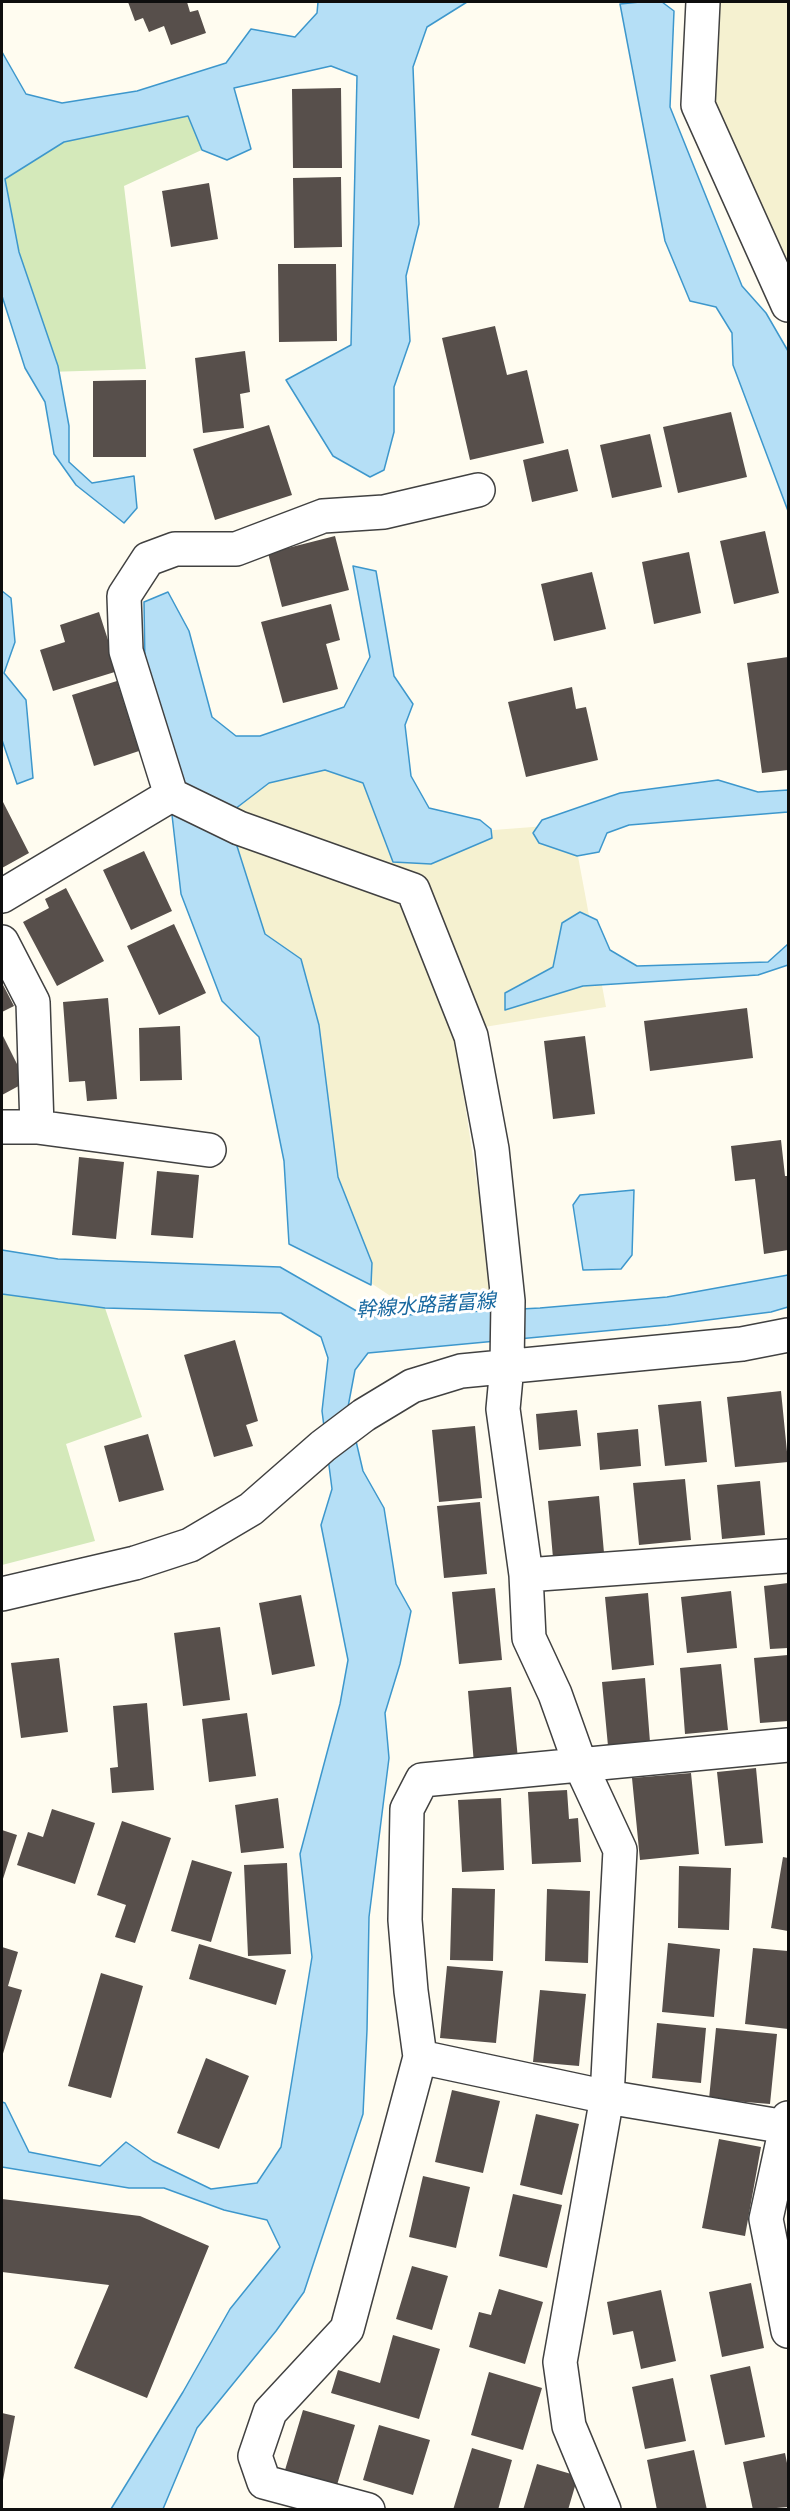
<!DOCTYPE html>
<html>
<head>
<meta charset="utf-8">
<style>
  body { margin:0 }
  #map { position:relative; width:790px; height:2511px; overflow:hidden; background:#fffcf0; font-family:Spectral,serif }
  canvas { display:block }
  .frame { position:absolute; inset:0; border:3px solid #0e0e0e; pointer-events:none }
</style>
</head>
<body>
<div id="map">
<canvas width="790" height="2511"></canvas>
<div class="frame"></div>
</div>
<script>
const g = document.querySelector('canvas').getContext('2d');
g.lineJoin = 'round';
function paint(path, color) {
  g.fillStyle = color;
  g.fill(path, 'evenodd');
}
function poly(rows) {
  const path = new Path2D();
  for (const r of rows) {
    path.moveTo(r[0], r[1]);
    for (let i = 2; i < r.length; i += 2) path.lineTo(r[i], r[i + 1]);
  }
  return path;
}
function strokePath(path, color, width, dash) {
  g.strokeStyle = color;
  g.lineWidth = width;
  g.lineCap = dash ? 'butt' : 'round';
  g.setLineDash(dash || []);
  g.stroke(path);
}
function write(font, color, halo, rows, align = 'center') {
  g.font = font + ' Spectral,"Noto Sans JP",serif';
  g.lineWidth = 6;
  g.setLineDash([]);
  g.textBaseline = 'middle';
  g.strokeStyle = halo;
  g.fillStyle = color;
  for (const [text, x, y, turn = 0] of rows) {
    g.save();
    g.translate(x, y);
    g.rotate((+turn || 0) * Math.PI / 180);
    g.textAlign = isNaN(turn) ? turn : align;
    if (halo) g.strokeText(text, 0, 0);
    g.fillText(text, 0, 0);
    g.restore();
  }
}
const farmland = poly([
  [720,2,788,2,788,269,709,103],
  [362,730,402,837,572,824,606,1007,454,1032,494,1295,395,1299,330,1256,202,795]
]);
const green = poly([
  [2,50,39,129,206,85,221,141,124,186,146,369,48,372,2,229],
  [2,1294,105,1308,142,1417,66,1444,95,1541,2,1565]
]);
const water = poly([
  [318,2,467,2,427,27,413,67,419,224,406,276,410,341,394,387,394,432,384,470,370,477,333,456,286,380,351,345,357,76,331,66,234,88,251,149,227,160,202,150,188,116,64,142,5,179,19,252,58,366,69,426,69,462,92,483,134,476,137,508,124,523,76,485,54,454,45,402,25,368,2,296,2,52,26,94,62,103,137,91,226,63,251,29,295,37,317,13,318,2],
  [640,2,662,2,674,11,670,107,742,286,766,313,788,351,788,511,733,365,732,333,716,307,690,301,665,241,620,4,640,2],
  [353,566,376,571,394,676,413,704,405,725,411,776,429,808,480,820,491,829,492,838,431,864,393,862,363,783,325,770,269,783,235,809,236,843,265,934,301,959,319,1025,338,1177,372,1263,371,1285,289,1244,284,1161,259,1037,222,1001,181,894,172,815,184,781,145,667,144,602,168,592,189,631,212,717,236,736,260,736,344,707,370,657,353,566],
  [2,591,11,598,15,642,4,673,26,700,33,778,17,784,2,740,2,591],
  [718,780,758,792,788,790,788,812,629,825,607,833,599,852,577,856,539,843,533,833,542,820,620,793,718,780],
  [580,912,597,920,610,950,637,966,768,962,788,944,788,965,758,975,583,986,505,1010,505,993,553,967,562,923,580,912],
  [634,1190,632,1255,621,1269,583,1270,573,1205,580,1195,634,1190],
  [2,1250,58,1259,280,1267,367,1317,540,1308,667,1297,788,1275,788,1307,771,1312,668,1325,368,1353,355,1370,348,1407,363,1471,384,1508,396,1584,411,1611,400,1664,385,1713,389,1758,369,1917,367,2030,363,2114,304,2292,276,2331,197,2428,163,2509,111,2509,183,2392,230,2309,280,2247,267,2220,224,2210,164,2188,129,2188,2,2167,2,2102,5,2103,29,2152,100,2166,126,2142,153,2161,211,2189,257,2183,281,2147,312,1957,300,1854,340,1704,348,1660,321,1525,332,1489,322,1411,328,1358,321,1337,281,1313,105,1308,2,1294,2,1250]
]);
const building = poly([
  [128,2,187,2,190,12,198,10,206,33,171,45,164,26,149,32,143,18,135,21],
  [341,88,342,168,293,168,292,89],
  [341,177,342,247,294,248,293,178],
  [209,183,218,239,171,247,162,191],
  [278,264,336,264,337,341,279,342],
  [495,326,507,375,527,370,544,443,470,460,442,338],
  [245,351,250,392,240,394,244,428,203,433,195,358],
  [146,380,146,457,93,457,93,381],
  [731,412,747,477,678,493,663,427],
  [269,425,292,495,215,520,193,449],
  [650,434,662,487,612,498,600,445],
  [568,449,578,491,532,502,523,460],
  [765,531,779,593,734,604,720,541],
  [335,536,349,590,282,607,268,553],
  [689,552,701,613,654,624,642,562],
  [592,572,606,629,554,641,541,584],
  [331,604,340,640,326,644,338,689,283,703,261,622],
  [99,612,118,671,53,691,40,650,65,642,60,625],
  [788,657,788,770,762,773,747,663],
  [117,681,139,751,94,766,72,695],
  [572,687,576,709,586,707,598,760,526,777,508,702],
  [2,800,29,853,2,868],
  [144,851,172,911,131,930,103,870],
  [66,888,104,961,57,986,23,922,49,908,45,899],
  [174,924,206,993,159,1015,127,946],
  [2,983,14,1006,2,1012],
  [108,998,117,1099,87,1101,85,1081,69,1082,63,1002],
  [747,1008,753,1058,650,1071,644,1021],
  [180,1026,182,1080,140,1081,139,1028],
  [2,1034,26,1082,2,1095],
  [585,1036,595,1114,553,1119,544,1041],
  [781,1140,785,1176,788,1176,788,1250,764,1254,755,1179,735,1181,731,1146],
  [79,1157,124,1162,116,1239,72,1235],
  [157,1171,199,1175,193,1238,151,1235],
  [235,1340,258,1421,246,1425,253,1446,214,1457,184,1355],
  [781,1391,788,1462,735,1467,727,1397],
  [701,1401,707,1462,665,1466,658,1405],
  [577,1410,581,1446,539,1450,536,1414],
  [475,1426,482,1498,439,1502,432,1430],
  [638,1429,641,1466,600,1470,597,1433],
  [148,1434,164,1490,119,1502,104,1446],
  [685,1479,691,1540,639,1545,633,1483],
  [760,1481,765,1535,722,1539,717,1485],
  [599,1496,604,1553,553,1558,548,1501],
  [480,1502,487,1574,444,1578,437,1506],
  [788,1583,788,1648,770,1649,764,1586],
  [495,1588,502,1660,459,1664,452,1592],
  [731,1591,737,1648,687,1653,681,1597],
  [648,1593,654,1665,612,1670,605,1597],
  [301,1595,315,1666,272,1675,259,1603],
  [220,1627,230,1700,183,1706,174,1633],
  [788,1655,788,1721,760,1723,754,1658],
  [59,1658,68,1732,21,1738,11,1663],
  [721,1664,728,1730,685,1734,680,1668],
  [645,1678,650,1742,608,1746,602,1682],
  [511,1687,518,1759,474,1764,468,1691],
  [147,1703,154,1790,112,1793,110,1768,118,1767,113,1706],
  [247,1713,256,1776,209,1782,202,1719],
  [756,1768,763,1843,725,1846,717,1772],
  [691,1773,699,1854,640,1860,632,1778],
  [567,1790,569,1819,578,1818,581,1862,532,1864,528,1792],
  [278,1798,284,1848,241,1853,235,1805],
  [501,1798,504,1870,462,1872,458,1800],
  [52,1809,95,1823,75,1884,17,1865,28,1832,43,1837],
  [122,1821,171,1838,135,1943,115,1937,126,1905,97,1895],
  [2,1830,17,1835,2,1882],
  [783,1857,788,1858,788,1931,771,1928],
  [192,1860,232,1872,211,1942,171,1931],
  [287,1863,291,1954,248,1956,244,1865],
  [679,1866,731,1868,729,1930,678,1928],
  [452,1888,495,1889,493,1961,450,1960],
  [547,1889,590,1891,588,1963,545,1961],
  [668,1943,720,1949,714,2017,662,2012],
  [199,1944,286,1970,276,2005,189,1979],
  [2,1947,18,1952,8,1986,22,1990,2,2057],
  [753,1948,788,1951,788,2029,745,2024],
  [447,1966,503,1971,496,2043,440,2038],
  [101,1973,143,1986,111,2098,68,2086],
  [540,1990,586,1994,579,2066,533,2062],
  [657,2023,706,2028,701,2083,652,2078],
  [716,2028,777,2034,770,2104,709,2099],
  [206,2058,249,2076,219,2149,177,2133],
  [452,2090,500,2101,483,2173,435,2162],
  [536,2114,579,2124,562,2195,520,2185],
  [719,2139,761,2147,745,2236,702,2228],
  [423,2176,470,2187,456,2248,409,2237],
  [513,2194,562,2205,547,2268,499,2256],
  [2,2199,140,2216,209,2246,147,2398,74,2368,109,2285,2,2272],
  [412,2266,448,2276,432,2330,396,2319],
  [751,2283,764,2348,722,2357,709,2292],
  [499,2289,543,2302,525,2364,469,2347,479,2312,491,2315],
  [661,2290,676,2361,641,2369,633,2331,613,2335,607,2302],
  [393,2335,440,2349,419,2419,331,2393,338,2370,380,2383],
  [750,2366,765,2437,725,2445,710,2375],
  [489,2372,542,2388,523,2450,471,2435],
  [673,2378,686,2441,645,2449,632,2387],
  [303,2410,355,2425,337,2485,285,2470],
  [2,2413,15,2416,3,2480,2,2480],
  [379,2425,430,2440,413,2495,363,2480],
  [472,2448,512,2460,498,2510,453,2510],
  [694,2450,707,2510,657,2510,647,2460],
  [785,2453,788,2468,788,2507,753,2510,743,2462],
  [537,2464,578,2476,568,2510,523,2510]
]);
const minor = poly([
  [703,2,698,105,788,305],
  [478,490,384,512,323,516,236,549,175,549,148,559,124,596,126,651,171,795,239,828,413,890,471,1036,492,1149,508,1301,507,1366,503,1409,526,1575,529,1638,555,1694,580,1764,620,1850,607,2097,560,2362,569,2426,604,2510],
  [2,896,171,795],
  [2,942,33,1002,37,1127],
  [2,1127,37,1127,209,1150],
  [526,1575,788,1556],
  [2,1594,135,1563,190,1545,251,1509,323,1446,364,1415,412,1386,461,1371,742,1344,788,1335],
  [420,2057,411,1991,405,1920,407,1809,422,1780,788,1745],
  [786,2127,766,2219,788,2331],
  [368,2510,264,2482,255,2456,270,2412,347,2329,420,2057,607,2097,786,2127,788,2118]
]);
const waterNames = [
  ["幹線水路諸富線",426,1308,-4]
];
paint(farmland, '#f5f1d0');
paint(green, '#d4e9ba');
paint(water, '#b5dff6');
strokePath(water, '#3d97cc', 1.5);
paint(building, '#574f4b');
strokePath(minor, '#414141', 36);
strokePath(minor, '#fff', 33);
write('italic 20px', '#18689f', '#fff', waterNames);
</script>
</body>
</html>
